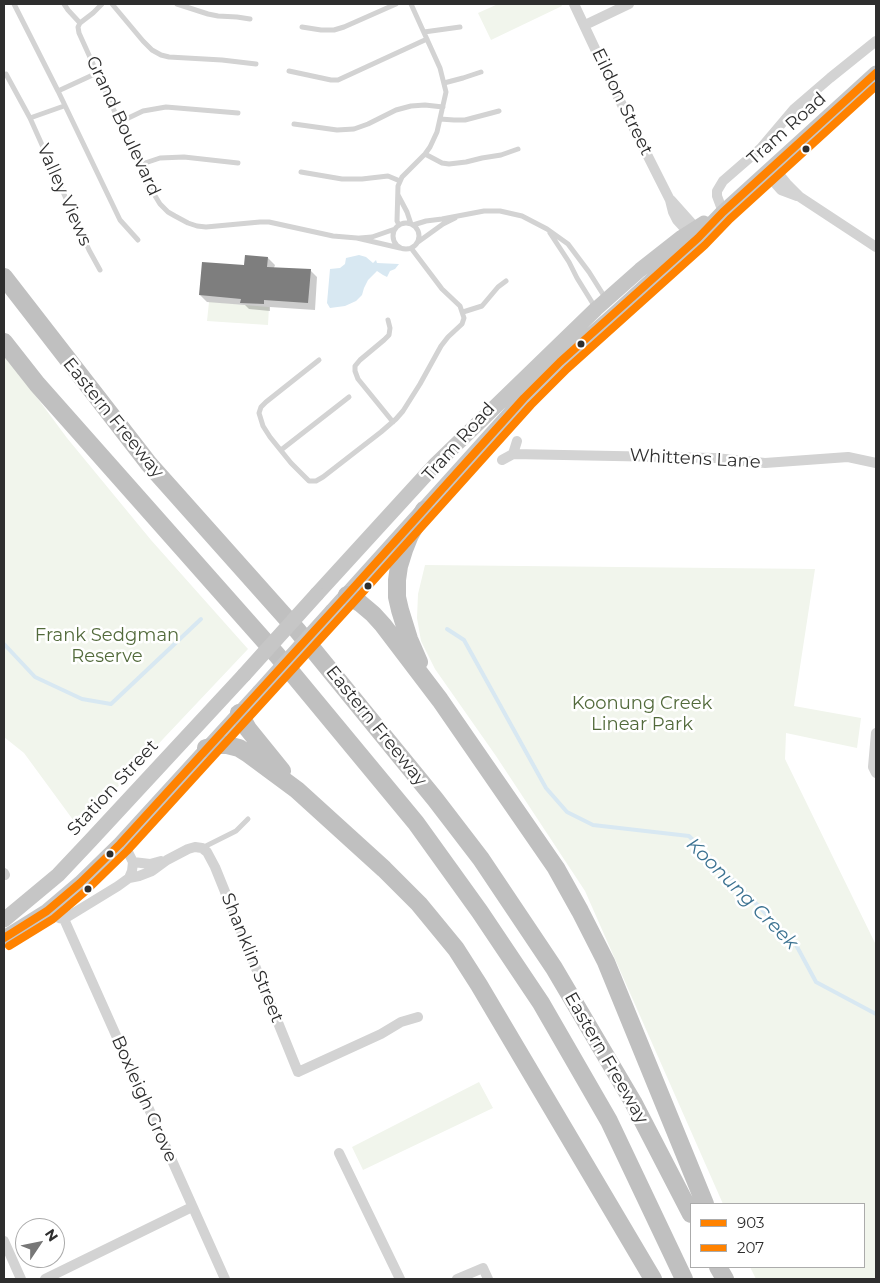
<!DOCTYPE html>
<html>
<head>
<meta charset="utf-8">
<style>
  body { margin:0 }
  #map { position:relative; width:880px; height:1283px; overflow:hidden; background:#fff; font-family:Montserrat,sans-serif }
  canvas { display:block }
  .frame { position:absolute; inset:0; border:5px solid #2e2e2e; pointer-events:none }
  .legend { position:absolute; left:690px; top:1203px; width:175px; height:65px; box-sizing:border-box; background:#fff; border:1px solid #ababab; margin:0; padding:6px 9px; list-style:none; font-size:15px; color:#2e2e2e }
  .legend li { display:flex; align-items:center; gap:10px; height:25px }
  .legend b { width:25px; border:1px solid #ababab }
  .north { position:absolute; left:15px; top:1218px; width:50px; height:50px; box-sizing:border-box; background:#fff; border:1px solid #ababab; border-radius:50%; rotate:56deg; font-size:14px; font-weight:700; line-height:20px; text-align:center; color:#2e2e2e }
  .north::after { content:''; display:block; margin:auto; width:18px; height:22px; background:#777; clip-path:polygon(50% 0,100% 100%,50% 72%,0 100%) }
</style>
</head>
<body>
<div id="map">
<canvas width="880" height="1283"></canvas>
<div class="frame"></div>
<ul class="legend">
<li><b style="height:6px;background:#ff8200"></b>903</li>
<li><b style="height:6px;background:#ff8200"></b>207</li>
</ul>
<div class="north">N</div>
</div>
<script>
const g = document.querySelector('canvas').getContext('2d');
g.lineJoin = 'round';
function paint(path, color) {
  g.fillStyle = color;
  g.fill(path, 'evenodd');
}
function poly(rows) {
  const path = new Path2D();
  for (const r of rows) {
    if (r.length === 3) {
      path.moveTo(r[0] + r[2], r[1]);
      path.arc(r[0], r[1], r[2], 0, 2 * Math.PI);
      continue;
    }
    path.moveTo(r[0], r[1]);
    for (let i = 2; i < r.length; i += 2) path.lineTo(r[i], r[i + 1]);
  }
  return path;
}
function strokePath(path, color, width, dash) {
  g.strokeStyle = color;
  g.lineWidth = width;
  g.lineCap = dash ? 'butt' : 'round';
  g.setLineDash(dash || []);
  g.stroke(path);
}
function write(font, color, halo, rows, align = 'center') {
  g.font = font + ' Montserrat,sans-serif';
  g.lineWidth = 5;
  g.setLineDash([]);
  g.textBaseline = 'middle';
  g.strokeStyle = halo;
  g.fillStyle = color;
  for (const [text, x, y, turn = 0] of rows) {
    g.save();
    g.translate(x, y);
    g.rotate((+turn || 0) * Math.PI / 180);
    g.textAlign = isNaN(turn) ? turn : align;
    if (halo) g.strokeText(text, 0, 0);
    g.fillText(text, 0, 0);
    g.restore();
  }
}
const green = poly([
  [498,4,561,4,562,6,491,40,478,13],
  [209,302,269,307,268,325,207,321],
  [4,353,67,438,151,540,248,649,79,828,24,753,4,737],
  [425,565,815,569,794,706,861,718,857,748,786,733,785,759,875,943,876,943,876,1279,756,1279,750,1267,864,1267,864,1204,723,1204,585,891,496,756,435,669,421,641,417,618,418,594],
  [479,1082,493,1108,363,1170,352,1147]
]);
const water = poly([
  [359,255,366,257,373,263,376,260,377,263,399,264,395,269,390,271,387,277,383,275,377,271,368,280,364,288,362,295,356,301,345,306,330,308,327,303,330,269,340,268,345,264,346,258]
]);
const shadow = poly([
  [268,258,275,265,274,268,310,270,317,277,315,310,270,307,270,311,249,309,245,305,207,302,200,295,245,267]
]);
const stream = poly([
  [447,629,464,640,546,788,567,812,593,825,689,836,795,943,816,982,876,1014],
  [4,644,35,677,82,699,111,704,201,619]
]);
const building = poly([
  [245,255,268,257,267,267,311,269,308,303,264,300,264,304,240,303,241,299,199,295,202,262,244,265]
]);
const lane = poly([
  [14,4,58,91],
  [64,4,68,10,80,23],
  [102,4,93,13,80,23,78,27,79,33,146,181,160,204,168,212,175,216,188,223,197,226,206,227,260,222,269,222,333,236,357,238,400,248],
  [112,4,143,41,152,50,161,55,169,57,222,60,256,64],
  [177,4,208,14,218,16,237,17,250,19],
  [302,27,321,30,334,30,344,27,396,4],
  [424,32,460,27],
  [289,71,331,80,338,80,427,39],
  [97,73,58,91,120,220,138,240],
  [6,74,30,118,89,250,100,270],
  [444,83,463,78,481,72],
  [30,118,64,106],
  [440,119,454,120,465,120,499,111],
  [120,122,143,111,166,107,238,113],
  [294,124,337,130,354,129,368,124,396,110,411,106,425,105,443,107],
  [425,154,442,163,449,164,466,162,482,158,501,155,518,149],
  [139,165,160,158,184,157,238,163],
  [301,172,342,179,362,179,388,176,400,181],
  [398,195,407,212,411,224],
  [406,236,13],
  [399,225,397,221,398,186,402,177,425,154,430,147,437,132,446,92,440,68,411,4],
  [413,225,426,221,442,219,484,211,500,211,522,216,547,229,568,244,589,272,606,299],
  [550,233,569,262,577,278,595,307],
  [360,238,372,237,395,229],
  [418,242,443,224,455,218],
  [463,312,482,306,498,287,506,281],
  [388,320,390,328,389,335,384,340,360,360,355,366,355,371,358,379,393,422],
  [319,360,266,402,261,407,259,413,263,426,270,437,291,463,309,481,316,481,323,477,381,432,396,419,403,411,420,384,441,346,448,337,462,324,464,318,460,306,442,289,411,248],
  [281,450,349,397],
  [202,848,236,831,248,819]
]);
const street = poly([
  [574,4,613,87,670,200,673,212,677,220,689,233],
  [585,25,629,4],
  [773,167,787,184,800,197,876,247],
  [766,173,781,190,797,196],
  [671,200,696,228],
  [723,212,717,196,717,191,723,181,761,148,794,109,830,78,876,41],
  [513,454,517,441],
  [502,460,513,454,715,458,765,463,848,457,876,463],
  [876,733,873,767,876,773],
  [120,844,126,848,133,862,132,871,129,878],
  [133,862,150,864,161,861],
  [4,873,5,875],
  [47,911,59,918,64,919,118,886,129,878,139,876,152,871,167,860,188,849,195,847,202,848,207,852,215,867,298,1072,381,1034,401,1022,418,1017],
  [64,919,225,1279],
  [339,1153,400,1279],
  [4,1241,21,1279],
  [45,1279,192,1207],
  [457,1279,483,1268,488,1279]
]);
const primary = poly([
  [317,594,434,466,596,309,640,270,682,237,704,223],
  [332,611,524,398,560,362,611,317,698,238,723,212,876,73],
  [4,920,58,875,91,840,244,675],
  [4,938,47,911,80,883,120,844,259,692]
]);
const highway = poly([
  [4,277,149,464,297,630,435,799,481,859,554,968,633,1102,691,1214],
  [4,342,37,384,277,655,416,823,480,912,541,1003,609,1121,684,1279],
  [347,595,360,603,373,614,383,625,440,700,556,868,580,911,606,962,705,1204],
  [419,662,409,639,400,610,397,597,397,580,399,566,404,550,410,535,424,510],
  [239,713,248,729,282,771],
  [206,748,220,745,227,745,239,748,247,753,297,790,384,869,419,904,456,949,479,985,653,1279],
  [718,1267,725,1279]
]);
const primaryBridge = poly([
  [244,675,317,594],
  [259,692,332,611]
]);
const bus1 = poly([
  [4,938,47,911,80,883,120,844,347,595,524,398,560,362,698,238,723,212,876,73]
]);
const bus2 = poly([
  [9,946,53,919,87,890,127,851,354,602,531,405,567,369,705,245,730,219,876,86]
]);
const markers = [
  [806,149,4.5,"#2e2e2e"],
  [581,344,4.5,"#2e2e2e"],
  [368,586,4.5,"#2e2e2e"],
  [110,854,4.5,"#2e2e2e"],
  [88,889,4.5,"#2e2e2e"]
];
const streetNames = [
  ["Eildon Street",622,102,64],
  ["Grand Boulevard",123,126,65],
  ["Tram Road",787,129,-42],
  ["Valley Views",64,195,66],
  ["Eastern Freeway",113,418,51],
  ["Tram Road",459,442,-48],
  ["Whittens Lane",695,459,3],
  ["Eastern Freeway",376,726,51],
  ["Station Street",113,788,-47],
  ["Shanklin Street",252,958,68],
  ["Eastern Freeway",606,1058,60],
  ["Boxleigh Grove",144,1099,66]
];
const parkNames = [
  ["Frank Sedgman",107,636],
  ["Reserve",107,657],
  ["Koonung Creek",642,704],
  ["Linear Park",642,725]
];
const waterNames = [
  ["Koonung Creek",742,894,45]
];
paint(green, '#f1f5ec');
paint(water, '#d8e8f2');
paint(shadow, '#0003');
strokePath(stream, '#d8e8f2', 4);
paint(building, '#7e7e7e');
strokePath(lane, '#d3d3d3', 5);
strokePath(street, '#d3d3d3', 10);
strokePath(primary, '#c6c6c6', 15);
strokePath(highway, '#c0c0c0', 18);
strokePath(primaryBridge, '#c6c6c6', 15);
strokePath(bus1, '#ff8200', 8);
strokePath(bus2, '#ff8200', 8);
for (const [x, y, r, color] of markers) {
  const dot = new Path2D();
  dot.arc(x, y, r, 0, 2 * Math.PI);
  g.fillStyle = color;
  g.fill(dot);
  strokePath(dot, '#fff', 2);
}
write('18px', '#2e2e2e', '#fff', streetNames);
write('18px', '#526a3b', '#fff', parkNames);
write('italic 19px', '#3b7291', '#fff', waterNames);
</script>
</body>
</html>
